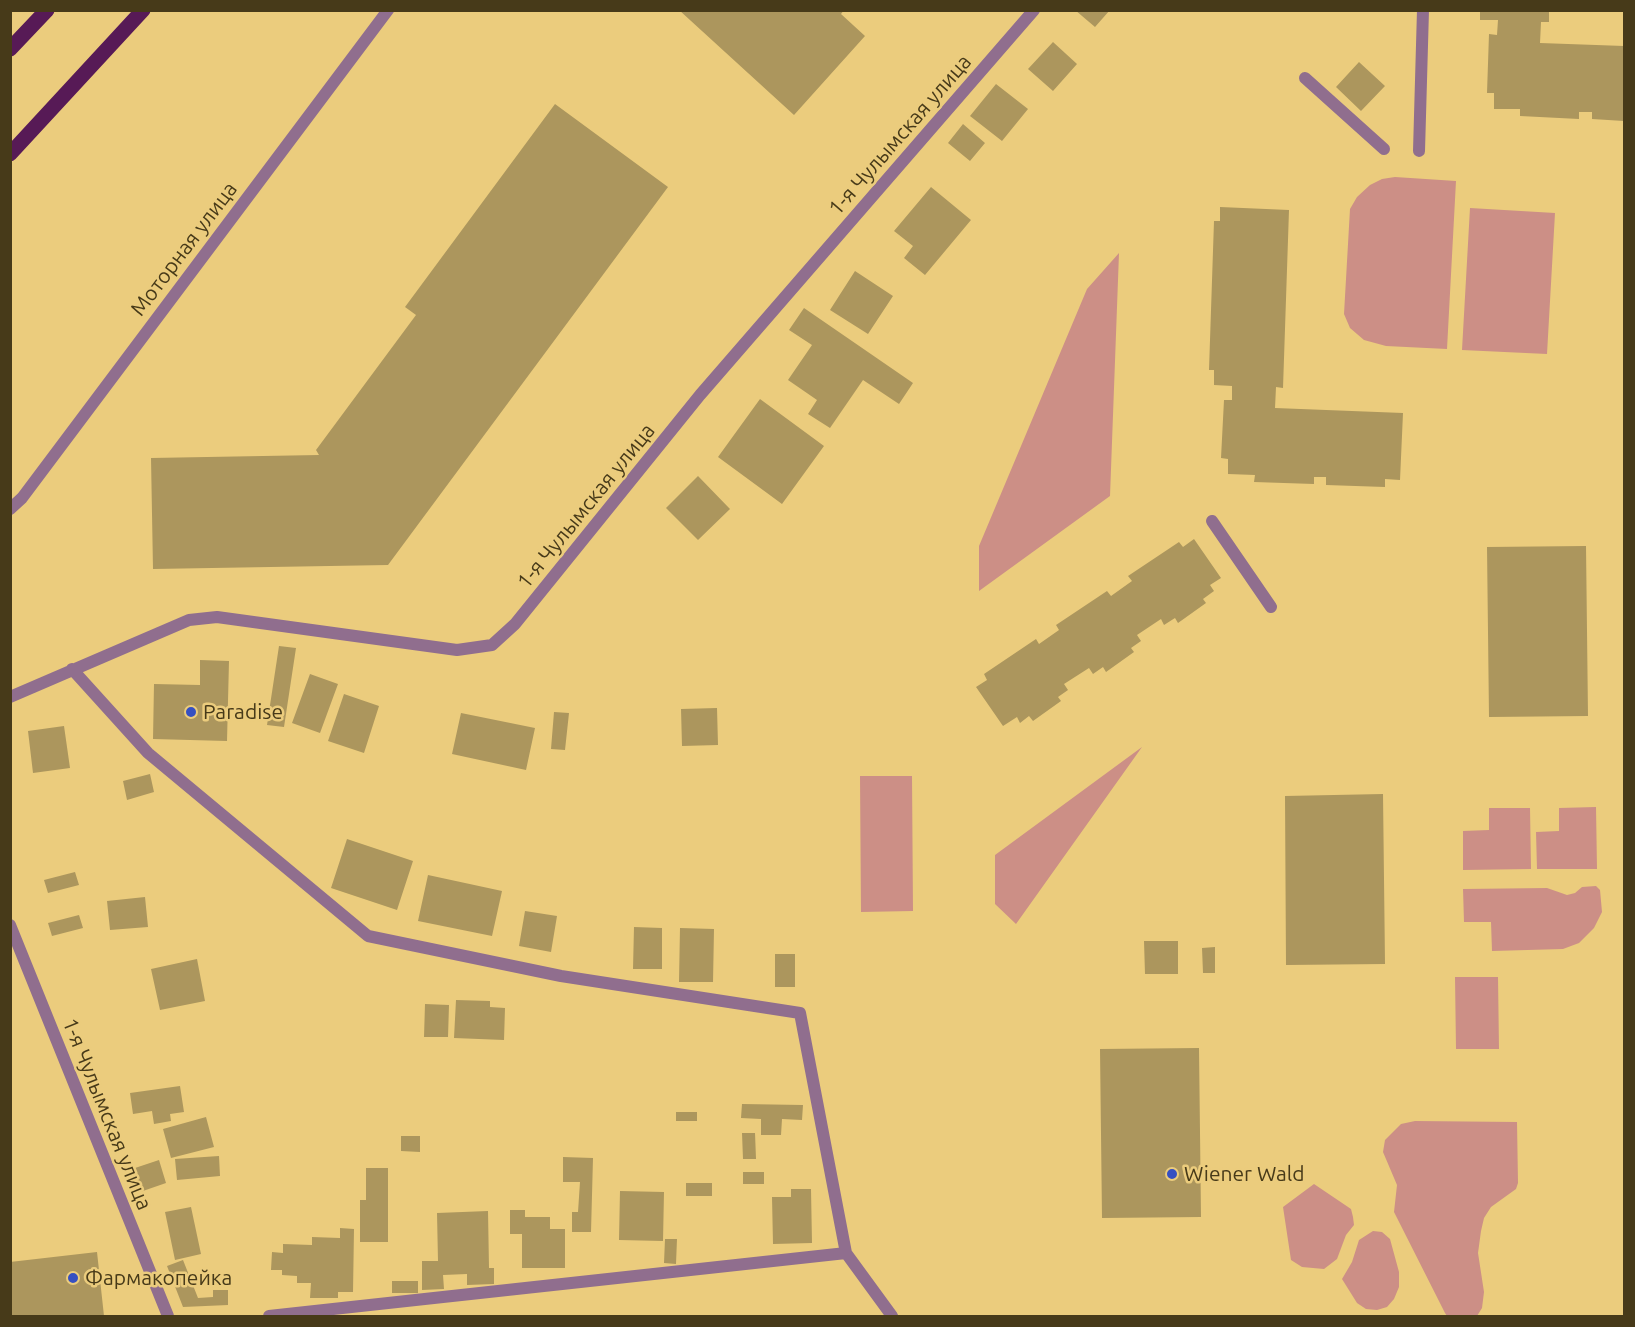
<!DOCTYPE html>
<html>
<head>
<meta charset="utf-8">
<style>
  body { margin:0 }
  #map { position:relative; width:1635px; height:1327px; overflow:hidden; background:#ebcc7d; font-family:Ubuntu,sans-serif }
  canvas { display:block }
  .frame { position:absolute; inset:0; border:12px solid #473a19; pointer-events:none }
</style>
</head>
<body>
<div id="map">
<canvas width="1635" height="1327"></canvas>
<div class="frame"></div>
</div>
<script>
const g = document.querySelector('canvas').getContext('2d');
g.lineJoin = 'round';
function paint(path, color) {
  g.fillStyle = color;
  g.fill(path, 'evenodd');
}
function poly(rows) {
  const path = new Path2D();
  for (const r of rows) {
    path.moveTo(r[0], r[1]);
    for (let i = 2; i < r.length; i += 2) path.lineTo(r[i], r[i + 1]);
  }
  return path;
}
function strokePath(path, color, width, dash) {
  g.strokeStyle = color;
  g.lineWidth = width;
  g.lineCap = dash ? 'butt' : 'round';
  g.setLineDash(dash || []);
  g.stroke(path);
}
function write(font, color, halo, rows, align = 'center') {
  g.font = font + ' Ubuntu,sans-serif';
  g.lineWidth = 5;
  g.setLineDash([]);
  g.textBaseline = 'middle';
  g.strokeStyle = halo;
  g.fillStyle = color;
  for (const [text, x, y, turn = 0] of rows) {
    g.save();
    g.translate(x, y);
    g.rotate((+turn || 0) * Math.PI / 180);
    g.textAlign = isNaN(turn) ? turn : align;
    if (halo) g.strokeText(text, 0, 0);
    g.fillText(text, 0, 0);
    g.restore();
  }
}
const green = poly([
  [1395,177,1456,181,1447,349,1386,346,1364,340,1350,328,1344,314,1350,209,1357,197,1370,185,1382,179],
  [1470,208,1555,213,1547,354,1462,350],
  [1119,253,1110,496,979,591,979,546,1087,289],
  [1142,747,1016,924,995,904,995,855],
  [860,776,912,776,913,911,861,912],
  [1596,807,1597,869,1537,869,1536,832,1559,831,1559,808],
  [1489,808,1530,808,1531,869,1463,870,1463,831,1489,830],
  [1596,886,1600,890,1602,912,1594,928,1579,943,1563,949,1492,951,1491,922,1464,922,1463,889,1547,888,1567,895,1575,893,1582,887],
  [1455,977,1498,977,1499,1049,1456,1049],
  [1415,1121,1517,1122,1518,1183,1516,1189,1491,1207,1484,1218,1481,1231,1478,1253,1484,1292,1482,1308,1477,1316,1447,1316,1445,1313,1394,1212,1397,1185,1383,1152,1385,1140,1401,1124],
  [1314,1184,1351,1209,1353,1217,1354,1225,1346,1235,1337,1259,1324,1269,1302,1267,1291,1260,1283,1207],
  [1373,1231,1382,1232,1390,1239,1399,1272,1399,1287,1394,1299,1387,1307,1377,1310,1366,1309,1357,1303,1342,1279,1352,1262,1359,1240]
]);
const building = poly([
  [679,10,844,10,841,14,865,36,794,115],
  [1075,10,1110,10,1095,27],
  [1480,10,1549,10,1549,22,1541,22,1540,43,1624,46,1624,121,1592,119,1592,112,1579,112,1579,119,1520,116,1520,109,1494,109,1494,93,1487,93,1489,34,1497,35,1498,20,1480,20],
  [1053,42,1077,64,1053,91,1028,69],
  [1359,62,1385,86,1361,111,1336,87],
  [996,84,1028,109,1002,141,970,116],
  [555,104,668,187,388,565,153,569,151,458,319,455,316,450,416,315,405,307],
  [963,124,985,143,970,161,948,143],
  [931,187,971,220,925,275,904,258,913,246,894,231],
  [1220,207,1289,210,1283,388,1276,387,1275,408,1403,413,1400,480,1385,479,1385,487,1326,485,1326,477,1314,477,1314,484,1254,482,1255,475,1228,474,1228,459,1221,458,1224,400,1232,400,1232,386,1214,385,1214,370,1209,370,1214,221,1220,221],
  [855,271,893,296,868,334,830,310],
  [804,308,913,383,899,404,863,380,830,428,808,414,817,400,788,380,812,345,789,330],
  [760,399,824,446,782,504,718,457],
  [698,476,730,509,698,540,666,508],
  [1194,539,1221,578,1210,585,1214,591,1203,599,1206,603,1178,623,1175,618,1164,625,1161,619,1137,635,1141,641,1131,648,1134,652,1106,672,1103,667,1093,674,1089,668,1064,684,1068,690,1058,697,1061,701,1033,721,1029,716,1020,723,1017,717,1003,726,976,687,987,680,984,674,1036,639,1039,644,1059,630,1056,625,1107,591,1111,596,1132,581,1128,576,1179,542,1183,547],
  [1586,546,1588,716,1489,717,1487,547],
  [279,646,296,648,284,727,267,725],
  [200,660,229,661,227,741,153,739,154,684,200,685],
  [310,674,338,684,320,733,292,723],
  [344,694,379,706,364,753,328,741],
  [717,708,718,745,682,746,681,709],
  [554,712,569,713,565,750,551,749],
  [461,713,535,728,526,770,452,754],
  [64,726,70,768,33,773,28,731],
  [150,774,154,792,127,800,123,781],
  [1383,794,1385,964,1286,965,1285,796],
  [347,839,413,861,397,910,331,888],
  [75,872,79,885,48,893,44,880],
  [428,875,502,891,492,936,418,921],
  [145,897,148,927,110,930,107,901],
  [525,911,557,916,551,952,519,946],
  [79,915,83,928,52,936,48,923],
  [634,927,662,928,662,969,633,969],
  [680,928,714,929,713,982,679,982],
  [1144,941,1178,941,1178,974,1145,974],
  [1215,947,1215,973,1203,973,1202,948],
  [775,954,795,954,795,987,775,987],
  [197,959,205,1001,160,1010,151,969],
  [456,1000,490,1001,490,1007,505,1008,504,1040,454,1038],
  [425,1004,449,1005,448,1037,424,1037],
  [1199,1048,1201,1217,1102,1218,1100,1049],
  [180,1086,184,1112,170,1114,171,1121,154,1124,152,1111,133,1114,130,1093],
  [742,1104,803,1105,802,1120,782,1119,781,1135,761,1135,761,1119,741,1118],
  [676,1112,697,1112,697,1121,676,1121],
  [206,1117,214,1147,171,1158,163,1129],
  [742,1133,755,1133,756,1159,743,1159],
  [401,1136,420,1136,420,1152,401,1151],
  [219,1156,220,1176,177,1180,175,1159],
  [563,1157,593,1158,591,1232,572,1232,572,1212,578,1212,580,1182,563,1182],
  [159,1160,166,1183,140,1192,132,1169],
  [366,1168,388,1168,388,1242,360,1242,360,1200,366,1200],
  [743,1172,764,1172,764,1184,743,1184],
  [686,1183,712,1183,712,1196,686,1196],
  [791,1189,811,1189,812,1243,773,1244,772,1197,791,1197],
  [620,1191,664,1192,663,1241,619,1240],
  [191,1207,201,1254,175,1260,165,1212],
  [510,1210,525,1210,525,1217,550,1217,550,1229,565,1229,565,1268,522,1268,522,1234,510,1234],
  [488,1211,489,1268,494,1268,494,1284,467,1285,467,1274,443,1275,444,1289,422,1290,422,1261,438,1261,437,1213],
  [340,1228,354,1229,353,1292,338,1292,338,1298,310,1298,311,1283,297,1283,297,1276,282,1275,282,1270,271,1270,272,1252,283,1253,283,1244,312,1245,312,1237,340,1238],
  [665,1239,677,1239,676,1264,664,1263],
  [97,1252,104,1316,10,1316,10,1262],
  [183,1260,198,1298,213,1297,213,1290,228,1290,228,1305,183,1307,167,1266],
  [392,1281,418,1281,418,1293,392,1293]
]);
const service = poly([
  [1305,78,1384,149],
  [1419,151,1423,10],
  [1212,521,1271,607]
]);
const minor = poly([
  [72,669,148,753,368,936,561,976,800,1013,846,1253,892,1316],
  [10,697,189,620,217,617,457,650,492,645,515,624,700,395,1034,10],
  [10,925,168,1316],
  [269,1316,846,1253]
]);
const tertiary = poly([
  [10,509,22,498,388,10]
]);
const primary = poly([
  [10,49,47,10],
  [10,154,143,10]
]);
const markers = [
  [191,712,6,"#3650c1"],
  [1172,1174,6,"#3650c1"],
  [73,1278,6,"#3650c1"]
];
const streetNames = [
  ["1-я Чулымская улица",900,135,-49],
  ["Моторная улица",184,249,-53],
  ["1-я Чулымская улица",586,506,-51],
  ["1-я Чулымская улица",107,1114,68]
];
const poiNames = [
  ["Paradise",203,712],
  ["Wiener Wald",1184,1174],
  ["Фармакопейка",85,1278]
];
paint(green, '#cc8f86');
paint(building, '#ac965d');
strokePath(service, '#906e8e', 12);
strokePath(minor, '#906e8e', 12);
strokePath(tertiary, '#906e8e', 12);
strokePath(primary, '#571a56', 15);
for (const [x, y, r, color] of markers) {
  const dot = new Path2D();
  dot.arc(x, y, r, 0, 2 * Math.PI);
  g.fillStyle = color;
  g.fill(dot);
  strokePath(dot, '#ebcc7d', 2);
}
write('21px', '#473a19', '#ebcc7d', streetNames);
write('21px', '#473a19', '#ebcc7d', poiNames, 'left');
</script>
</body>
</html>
